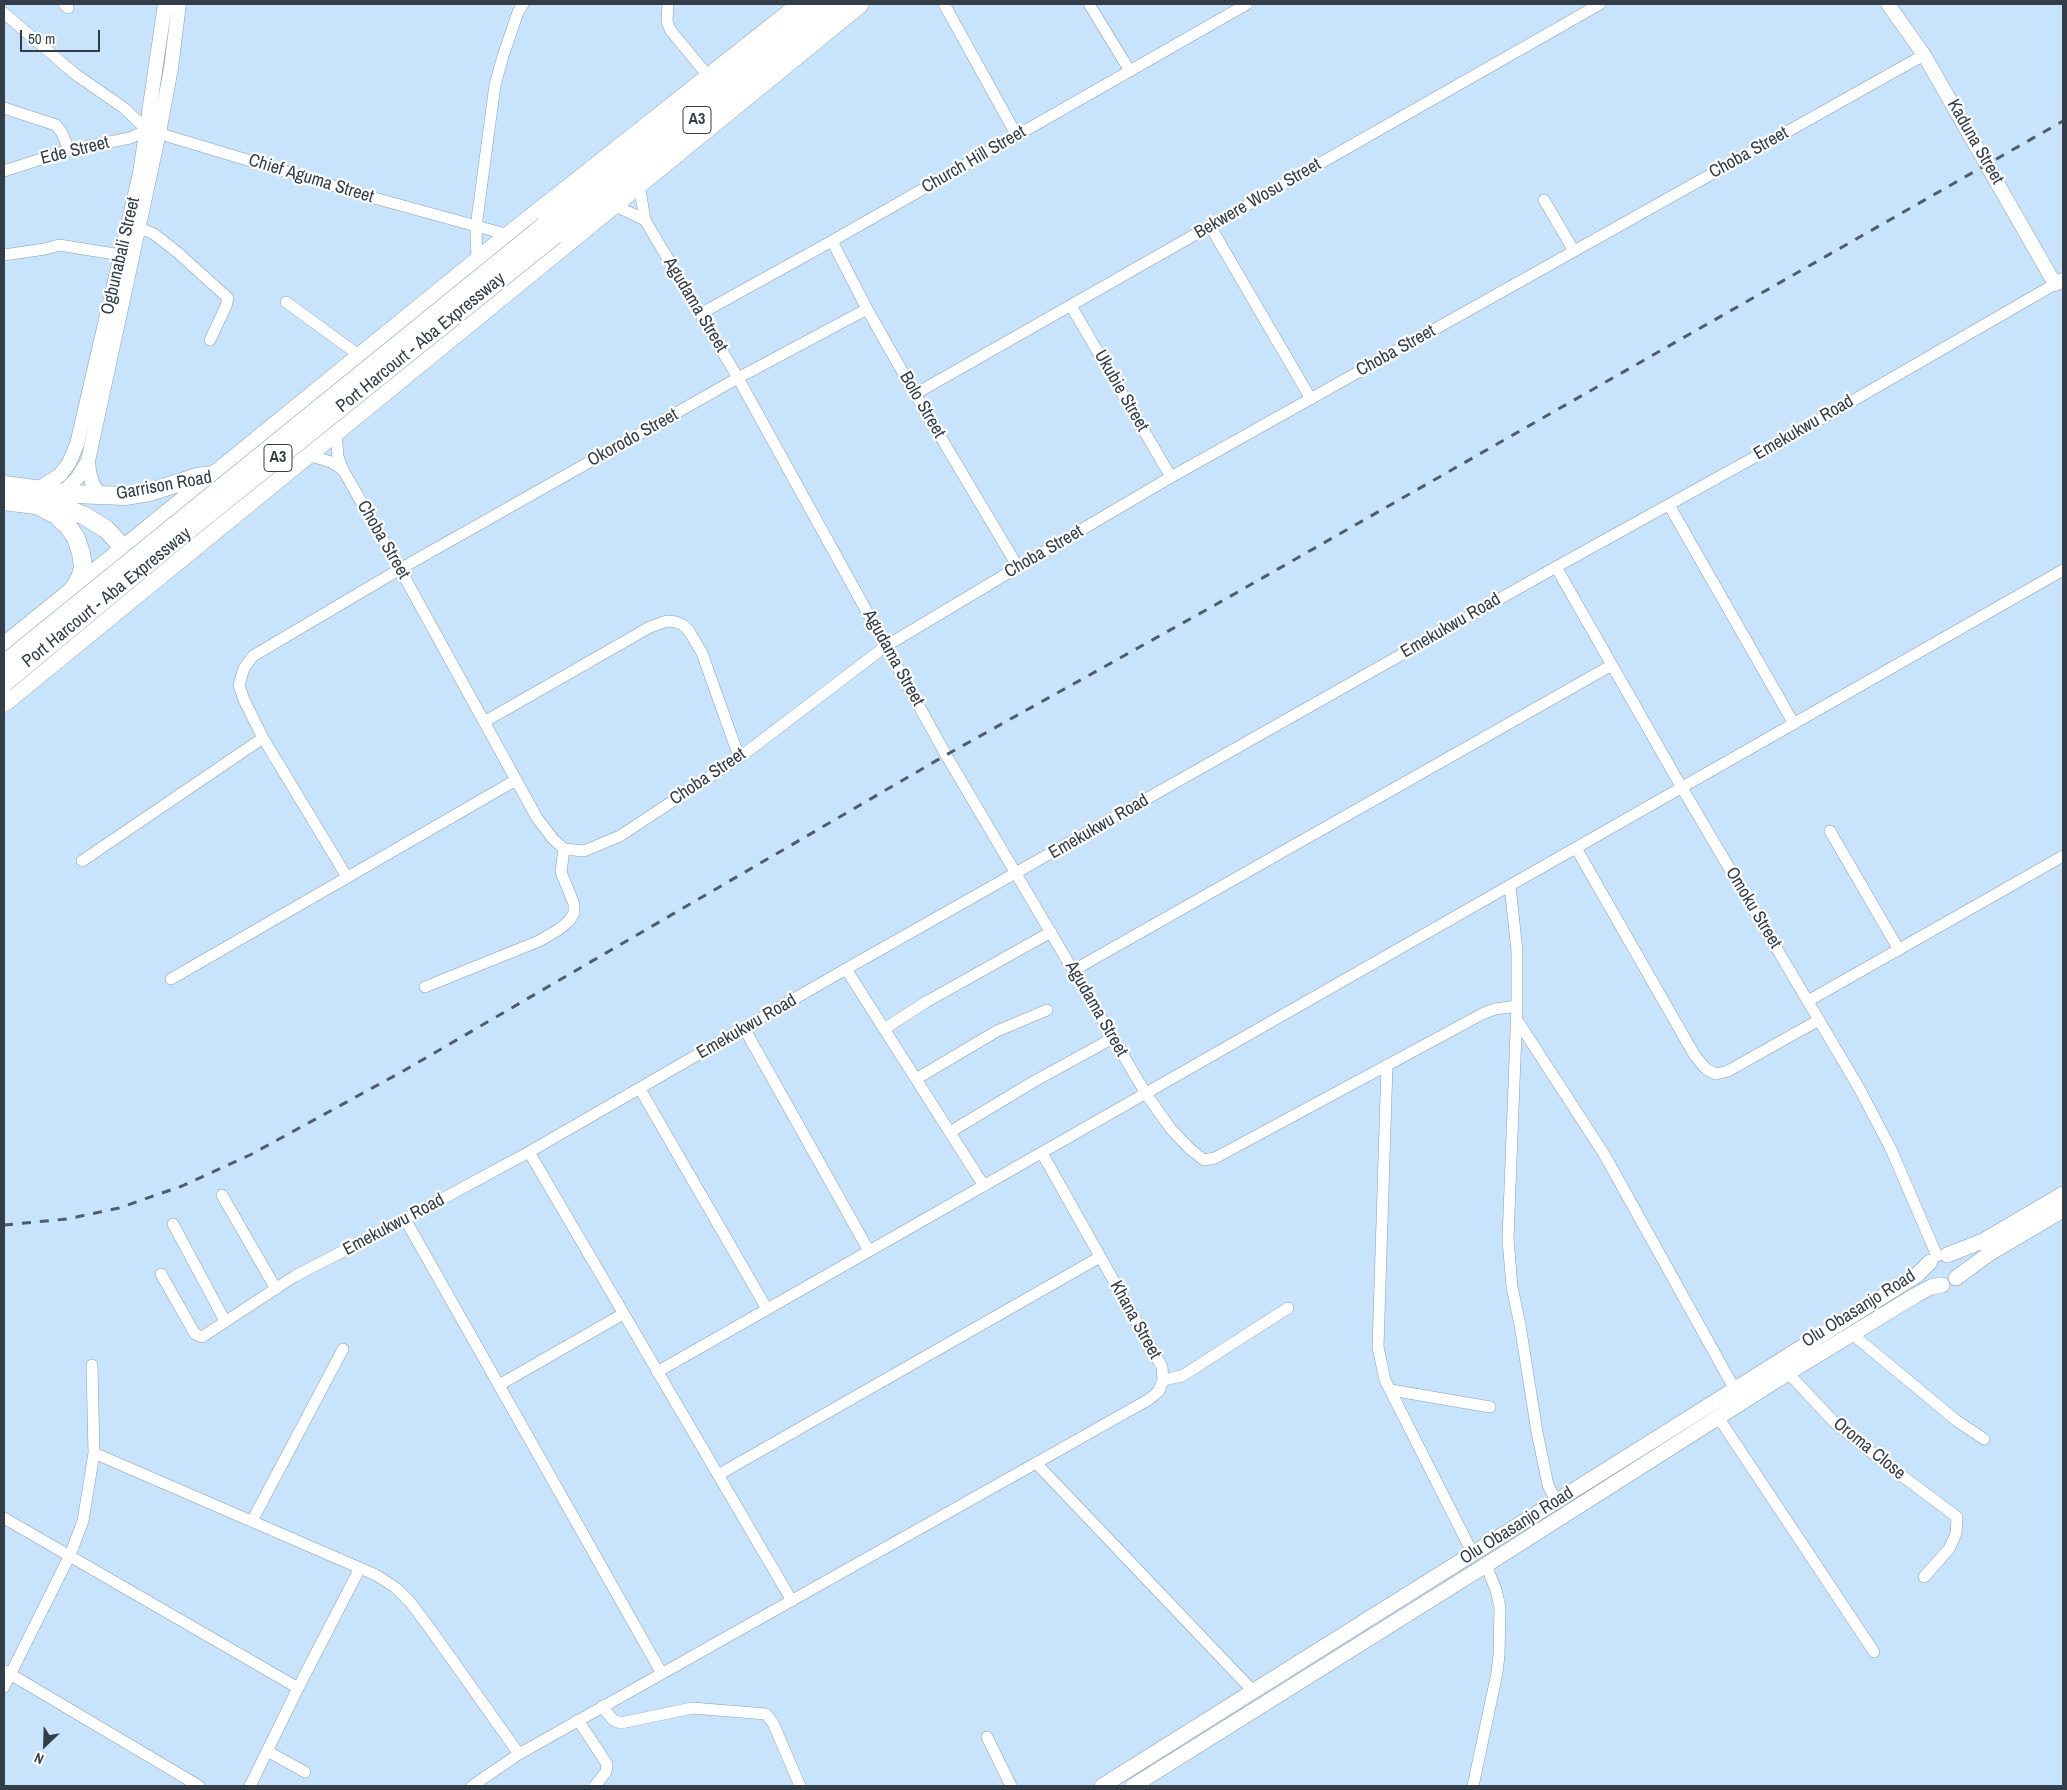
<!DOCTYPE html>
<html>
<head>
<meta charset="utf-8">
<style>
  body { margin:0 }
  #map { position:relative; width:2067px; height:1790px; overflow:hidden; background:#c8e3fc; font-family:"Archivo Narrow",sans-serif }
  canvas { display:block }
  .frame { position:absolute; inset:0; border:5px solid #323d47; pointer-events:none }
  .north { position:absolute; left:20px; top:1720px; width:50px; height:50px; -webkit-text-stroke:4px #fff; paint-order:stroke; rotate:204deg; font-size:14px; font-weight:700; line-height:20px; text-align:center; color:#323d47 }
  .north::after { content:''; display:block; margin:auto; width:18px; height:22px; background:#323d47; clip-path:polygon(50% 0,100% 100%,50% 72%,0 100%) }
  .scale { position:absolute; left:20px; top:30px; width:80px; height:22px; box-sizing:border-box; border:2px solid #323d47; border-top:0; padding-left:6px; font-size:15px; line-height:18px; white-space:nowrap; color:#323d47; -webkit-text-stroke:4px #fff; paint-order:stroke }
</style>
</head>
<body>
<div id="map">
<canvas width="2067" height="1790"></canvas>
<div class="frame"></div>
<div class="north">N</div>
<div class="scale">50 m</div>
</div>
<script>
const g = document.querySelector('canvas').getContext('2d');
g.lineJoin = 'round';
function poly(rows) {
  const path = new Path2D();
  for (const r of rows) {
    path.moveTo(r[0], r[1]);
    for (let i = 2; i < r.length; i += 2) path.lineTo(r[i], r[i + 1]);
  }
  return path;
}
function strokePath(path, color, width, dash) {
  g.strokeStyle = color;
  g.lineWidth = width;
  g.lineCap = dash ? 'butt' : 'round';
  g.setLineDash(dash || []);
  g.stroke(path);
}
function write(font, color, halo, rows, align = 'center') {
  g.font = font + ' "Archivo Narrow",sans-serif';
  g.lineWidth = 4.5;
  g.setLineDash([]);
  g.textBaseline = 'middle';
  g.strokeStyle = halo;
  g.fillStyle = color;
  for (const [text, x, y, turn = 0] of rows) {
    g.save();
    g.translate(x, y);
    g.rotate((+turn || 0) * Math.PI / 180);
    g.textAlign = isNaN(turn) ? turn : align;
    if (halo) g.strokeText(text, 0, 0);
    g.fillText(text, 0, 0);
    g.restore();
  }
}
const minor = poly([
  [64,4,68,8],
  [668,4,667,22,671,31,709,77],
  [944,4,1017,136],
  [1089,4,1130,71],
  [4,13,75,74,124,108,147,130],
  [4,108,56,125,62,133,69,150],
  [151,131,367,196,509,235],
  [4,171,69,150,130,138,147,130],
  [639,184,645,220,738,378,946,755,1146,1094,1171,1129,1190,1149,1204,1160,1215,1158,1484,1013,1495,1009,1517,1006],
  [1544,200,1574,251],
  [614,205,645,220],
  [1210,226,1311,399],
  [140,228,154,234,177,252,228,298,226,306,210,340],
  [832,241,867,309,915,394,1018,567],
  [4,255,45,249,59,245,121,255],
  [477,261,476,227,495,85,503,56,518,12,523,4],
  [286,302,360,356],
  [1071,306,1171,477],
  [700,314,832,241,1247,4],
  [915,394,1600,4],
  [336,431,338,457,343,470,400,569,537,818,553,839,564,849,584,851,620,836,744,754,886,646,1018,567,1171,477,1924,55],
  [308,455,331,462,343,470],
  [1669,505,1794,724],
  [1556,567,1682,788,1859,1088,1891,1149,1937,1256],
  [484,722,650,627,667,621,676,622,683,625,689,631,702,653,739,757],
  [1830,831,1899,950],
  [1576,848,1695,1056,1706,1069,1716,1074,1728,1071,1819,1020],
  [82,861,263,738],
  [347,877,263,738,244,700,239,685,244,668,253,656,400,569,738,378,867,309],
  [1510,886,1517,951,1517,1006,1508,1239,1512,1287,1520,1325,1537,1432,1548,1485,1556,1501],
  [846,969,984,1186],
  [1074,970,1612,665],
  [171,979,516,780],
  [425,987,539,941,558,930,569,921,574,913,574,904,561,872,564,849],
  [1808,1001,2063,856],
  [1517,1020,1604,1154,1734,1388],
  [744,1028,869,1251],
  [884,1029,926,1002,1051,932],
  [1387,1065,1378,1347,1385,1380,1473,1554],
  [916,1079,997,1031,1047,1010],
  [640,1089,767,1309],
  [950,1132,1033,1082,1113,1038],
  [529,1152,792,1601],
  [222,1195,276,1289],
  [405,1219,661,1672],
  [173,1224,225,1321],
  [161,1274,195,1334,202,1337,205,1335,295,1276,405,1219,529,1152,846,969,1556,567,1764,452,2055,284],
  [1852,1334,1957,1421,1984,1439],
  [657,1372,2063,570],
  [1788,1373,1835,1423,1881,1460,1957,1517,1956,1534,1949,1549,1924,1577],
  [1163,1380,1182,1376,1288,1308],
  [499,1385,623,1314],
  [1391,1390,1490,1407],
  [1718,1417,1874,1652],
  [94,1453,376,1575,396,1588,410,1602,431,1630,519,1754],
  [1036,1463,1252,1690],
  [718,1475,1100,1257],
  [4,1518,298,1688],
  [252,1521,343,1349],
  [5,1671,199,1786],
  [4,1687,70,1555,83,1521,94,1453,92,1365],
  [602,1706,613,1720,621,1723,692,1708,766,1714,773,1723,800,1786],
  [578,1720,607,1764,606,1772,595,1786],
  [987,1737,1011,1786],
  [267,1751,305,1772],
  [250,1786,298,1688,360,1568],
  [472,1786,519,1754,1148,1400,1159,1391,1163,1380,1162,1367,1042,1153],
  [1473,1786,1497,1673,1499,1655,1500,1607,1496,1590,1486,1565]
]);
const tertiary = poly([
  [1888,4,1924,55,2055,284,2063,280],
  [36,490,60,475,69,463,77,444,140,173,165,4],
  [57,496,63,493,78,477,88,461],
  [101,496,93,485,89,472,88,461,159,133,171,68,179,4]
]);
const secondary = poly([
  [1947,1255,1983,1241,2063,1194],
  [1956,1278,1990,1253,2063,1210],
  [1102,1786,1917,1275,1930,1262],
  [1133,1786,1486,1565,1788,1373,1916,1295,1931,1287,1942,1285]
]);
const primary = poly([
  [4,485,73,494,125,496,150,492,197,477,213,475],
  [4,501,66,509,83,515,106,529,131,556],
  [4,646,509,235,801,4],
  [4,703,860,4]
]);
const trunk = poly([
  [544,226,819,4],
  [555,235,839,4],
  [36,490,35,504,56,515,68,526,76,538,81,553,83,567,80,578,71,593]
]);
const rail = poly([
  [4,1225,67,1219,119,1208,182,1186,250,1155,405,1070,946,755,1215,605,2063,121]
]);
const trunkBridge = poly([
  [4,664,544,226],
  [4,683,192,527,555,235]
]);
const shields = [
  [697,120,28],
  [278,458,28]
];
const shieldNames = [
  ["A3",697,120],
  ["A3",278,458]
];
const streetNames = [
  ["Kaduna Street",1975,142,60],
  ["Ede Street",75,151,-14],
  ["Choba Street",1749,153,-29],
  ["Church Hill Street",974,160,-30],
  ["Chief Aguma Street",311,179,17],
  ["Bekwere Wosu Street",1258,199,-30],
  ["Ogbunabali Street",121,256,-77],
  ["Agudama Street",695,305,59],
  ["Port Harcourt - Aba Expressway",421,343,-39],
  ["Choba Street",1396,351,-29],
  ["Ukubie Street",1121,391,60],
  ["Bolo Street",922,405,60],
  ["Emekukwu Road",1804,428,-30],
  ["Okorodo Street",633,438,-29],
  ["Garrison Road",164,486,-10],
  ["Choba Street",383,540,60],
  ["Choba Street",1044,552,-30],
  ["Port Harcourt - Aba Expressway",107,598,-39],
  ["Emekukwu Road",1451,626,-30],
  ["Agudama Street",893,658,61],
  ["Choba Street",708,777,-34],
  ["Emekukwu Road",1099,827,-30],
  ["Omoku Street",1753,908,59],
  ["Agudama Street",1096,1009,60],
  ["Emekukwu Road",747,1027,-30],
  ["Emekukwu Road",394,1225,-28],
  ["Olu Obasanjo Road",1859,1309,-32],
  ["Khana Street",1135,1320,61],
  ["Oroma Close",1869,1449,39],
  ["Olu Obasanjo Road",1517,1526,-32]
];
strokePath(minor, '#87a0b7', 12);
strokePath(tertiary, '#87a0b7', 15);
strokePath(secondary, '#87a0b7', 16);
strokePath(primary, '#87a0b7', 19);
strokePath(trunk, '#87a0b7', 19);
strokePath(minor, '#fff', 11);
strokePath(tertiary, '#fff', 14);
strokePath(secondary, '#fff', 15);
strokePath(primary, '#fff', 18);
strokePath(trunk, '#fff', 18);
strokePath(rail, '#4f5d6a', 3, [9, 9]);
strokePath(trunkBridge, '#87a0b7', 19, []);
strokePath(trunkBridge, '#fff', 18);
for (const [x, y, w] of shields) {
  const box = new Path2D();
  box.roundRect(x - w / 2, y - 13.5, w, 27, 4);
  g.fillStyle = '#fff';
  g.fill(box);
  strokePath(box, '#323d47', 1);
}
write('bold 16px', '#323d47', null, shieldNames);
write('18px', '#323d47', '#fff', streetNames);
</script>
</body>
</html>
